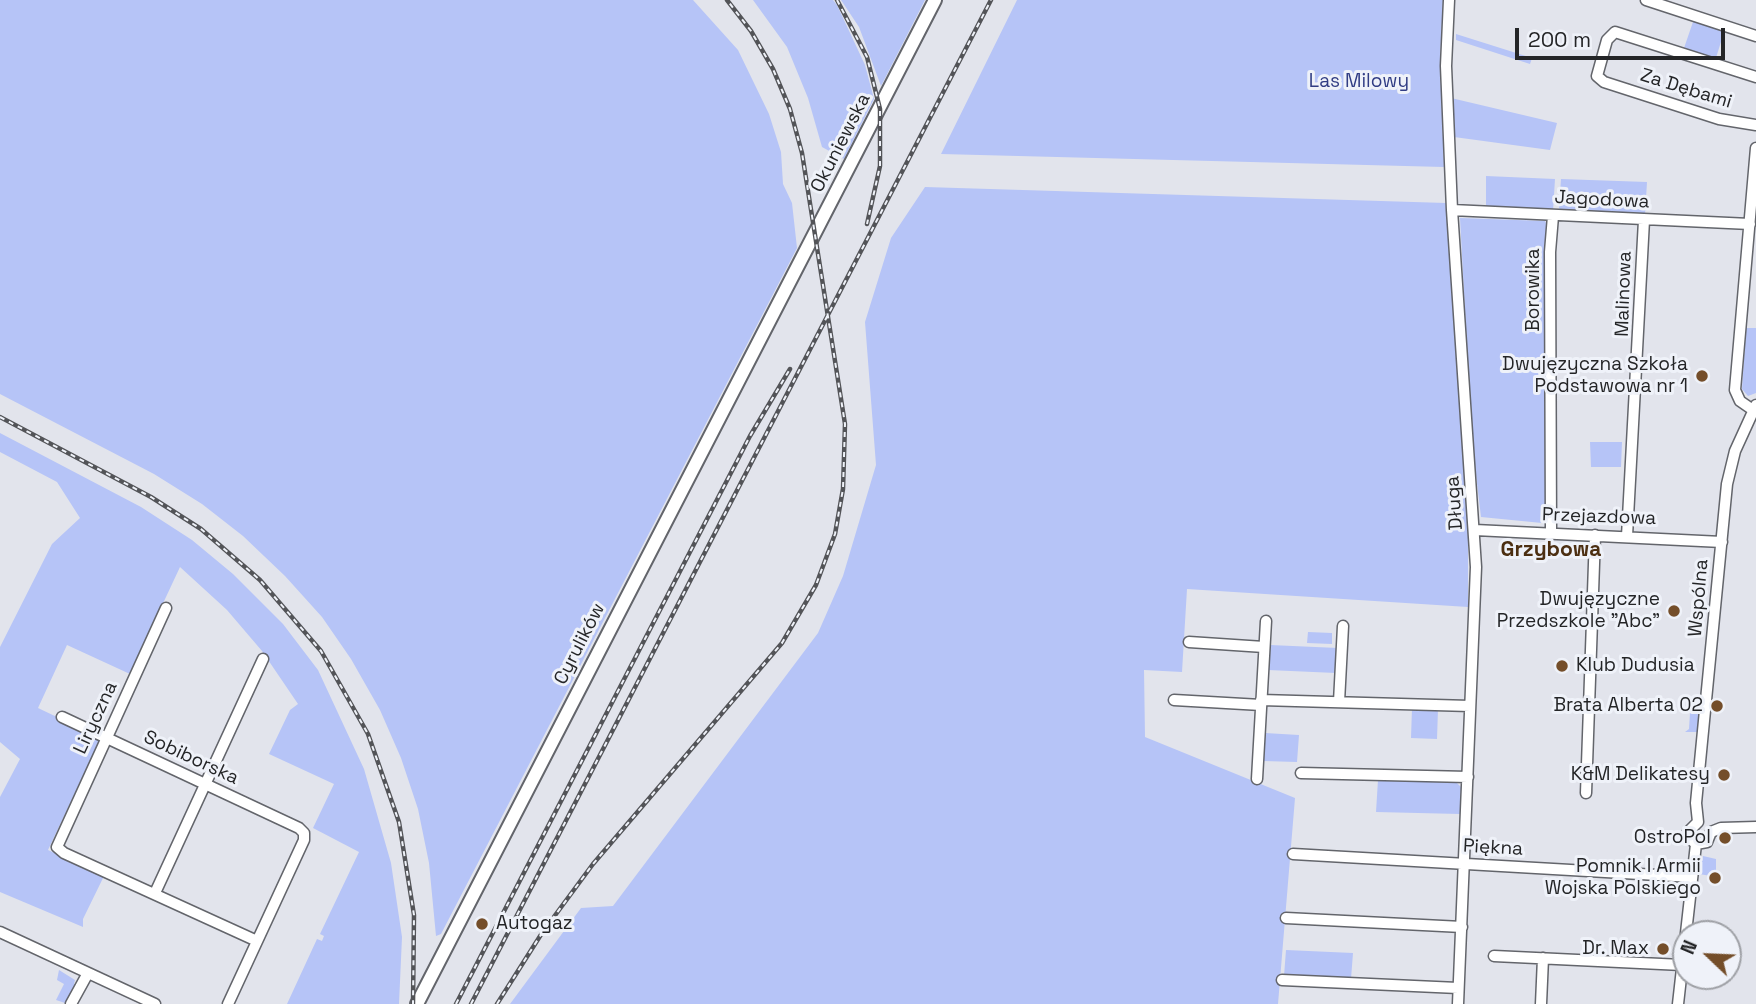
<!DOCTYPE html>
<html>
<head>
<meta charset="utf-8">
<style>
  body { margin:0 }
  #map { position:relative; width:1756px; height:1004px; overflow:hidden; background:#e2e4ec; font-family:"Space Grotesk",sans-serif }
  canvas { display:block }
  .north { position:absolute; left:1672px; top:920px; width:70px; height:70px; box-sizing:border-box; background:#eff2f9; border:2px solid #9ea0a5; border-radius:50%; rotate:293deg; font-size:19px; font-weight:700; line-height:28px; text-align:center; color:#242527 }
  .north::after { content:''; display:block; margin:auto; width:24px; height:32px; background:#744e2a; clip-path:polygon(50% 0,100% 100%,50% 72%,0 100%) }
  .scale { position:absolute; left:1515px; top:28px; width:210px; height:32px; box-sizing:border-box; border:4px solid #242527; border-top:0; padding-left:9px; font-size:21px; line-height:24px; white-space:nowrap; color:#242527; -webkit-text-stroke:5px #eff2f9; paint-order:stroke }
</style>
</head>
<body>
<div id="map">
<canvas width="1756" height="1004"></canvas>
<div class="north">N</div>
<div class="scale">200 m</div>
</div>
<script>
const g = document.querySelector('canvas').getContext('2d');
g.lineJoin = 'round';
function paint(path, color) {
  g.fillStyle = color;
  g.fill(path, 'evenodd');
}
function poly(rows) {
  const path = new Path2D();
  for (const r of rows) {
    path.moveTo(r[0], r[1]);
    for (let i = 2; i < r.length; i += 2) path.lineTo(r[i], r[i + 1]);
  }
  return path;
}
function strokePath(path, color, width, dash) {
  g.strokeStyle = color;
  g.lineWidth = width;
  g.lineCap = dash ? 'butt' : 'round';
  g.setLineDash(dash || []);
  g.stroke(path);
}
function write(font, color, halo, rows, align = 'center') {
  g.font = font + ' "Space Grotesk",sans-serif';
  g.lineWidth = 6;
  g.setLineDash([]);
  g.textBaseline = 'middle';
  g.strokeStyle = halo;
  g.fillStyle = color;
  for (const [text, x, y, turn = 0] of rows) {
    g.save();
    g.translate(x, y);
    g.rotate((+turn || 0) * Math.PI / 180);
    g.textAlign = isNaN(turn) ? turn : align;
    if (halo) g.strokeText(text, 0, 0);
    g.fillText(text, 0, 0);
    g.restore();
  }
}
const green = poly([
  [0,0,693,0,738,50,769,114,781,152,783,184,792,203,797,248,441,934,436,936,429,863,418,809,401,758,380,710,351,659,322,617,285,576,243,536,202,504,154,474,0,394],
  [753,0,833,0,837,5,865,65,874,99,844,159,822,147,808,98,787,47],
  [841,0,925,0,881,86,859,27],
  [1017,0,1443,0,1440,60,1444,167,941,154],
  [1694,19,1725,29,1715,61,1683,51],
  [1456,34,1532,58,1530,64,1456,40],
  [1451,98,1557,123,1550,150,1454,137],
  [1486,176,1555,179,1553,211,1486,208],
  [1561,179,1647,182,1645,215,1562,211,1559,208],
  [925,187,1446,203,1468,526,1468,607,1187,589,1182,672,1144,670,1145,737,1295,798,1278,1004,510,1004,581,908,613,906,818,633,843,576,876,465,865,322,891,238],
  [1460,218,1545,221,1547,225,1544,252,1547,518,1542,523,1481,517,1472,441],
  [1746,328,1756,328,1756,393,1748,396,1742,389],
  [0,433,141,507,192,540,233,574,283,624,318,670,364,769,391,863,402,937,399,1004,287,1004,317,939,322,941,324,936,320,934,359,852,313,828,334,784,269,754,290,710,298,704,262,651,227,610,180,567,130,674,67,645,38,708,101,738,48,850,104,876,83,919,83,927,0,892,0,797,20,759,0,742,0,647,52,544,80,518,57,482,0,452],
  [1590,442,1622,442,1621,467,1591,467],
  [1308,632,1332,633,1332,644,1307,643],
  [1270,645,1338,648,1336,673,1268,670],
  [1412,708,1438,709,1437,739,1411,738],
  [1690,713,1700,714,1697,732,1685,732,1689,729],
  [1265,733,1299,735,1297,762,1263,761],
  [1378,780,1456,782,1461,787,1460,814,1376,812],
  [1703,856,1716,859,1716,871,1711,876,1699,874],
  [1286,950,1353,953,1351,979,1284,976],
  [59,970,75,980,74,984,79,984,68,1004,56,1000,64,984,57,980]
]);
const minor = poly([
  [1449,0,1446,66,1452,210,1476,567,1458,1004],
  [1646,0,1756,36],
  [1756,77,1615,32,1607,40,1597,76,1604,82,1719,119,1756,125],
  [1452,210,1750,224],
  [1753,410,1740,401,1735,390,1756,148],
  [1475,530,1722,542],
  [1551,533,1550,252,1553,216],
  [1627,536,1644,220],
  [166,608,57,847,64,853,257,941],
  [1189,642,1264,647],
  [1174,700,1261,705],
  [1261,700,1470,706],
  [1339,702,1343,626],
  [62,717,299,828,304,833,304,840,228,1004],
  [1301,773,1468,777],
  [1257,779,1266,621],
  [1586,793,1595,535],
  [1698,822,1696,803,1727,484,1735,451,1756,405],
  [1711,832,1721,828,1756,827],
  [1696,844,1690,839,1688,832,1698,822],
  [1696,844,1707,842,1711,832],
  [1293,854,1692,877],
  [155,893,263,659],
  [1286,918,1462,927],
  [0,932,155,1004],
  [1494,956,1682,965],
  [1282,980,1458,988],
  [71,1004,88,973],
  [1541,1004,1543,958],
  [1678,1004,1696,844]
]);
const major = poly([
  [417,1004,935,0]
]);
const rail = poly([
  [837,0,867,57,880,109,880,166,867,224],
  [0,417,151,497,201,529,260,580,321,651,368,734,399,822,414,915,413,1004],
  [456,1004,750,436,790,369],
  [471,1004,991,0],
  [497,1004,542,933,593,864,782,643,816,585,835,534,843,489,845,424,802,153,790,109,773,69,751,31,727,0]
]);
const markers = [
  [1702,376,7,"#744e2a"],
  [1674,611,7,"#744e2a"],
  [1562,666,7,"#744e2a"],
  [1717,706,7,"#744e2a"],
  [1724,775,7,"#744e2a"],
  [1725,838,7,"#744e2a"],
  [1715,878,7,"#744e2a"],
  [482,924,7,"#744e2a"],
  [1663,949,7,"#744e2a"]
];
const parkNames = [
  ["Las Milowy",1359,82]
];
const streetNames = [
  ["Za Dębami",1686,89,17],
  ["Okuniewska",841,143,-63],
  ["Jagodowa",1602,200,3],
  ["Borowika",1534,290,-90],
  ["Malinowa",1624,294,-88],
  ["Długa",1455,503,-94],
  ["Przejazdowa",1599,517,2],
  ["Wspólna",1699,598,-85],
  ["Cyrulików",580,644,-63],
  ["Liryczna",96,718,-65],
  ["Sobiborska",191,758,25],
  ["Piękna",1493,848,3]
];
const poiNames = [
  ["Dwujęzyczna Szkoła",1688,365],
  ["Podstawowa nr 1",1688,387],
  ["Dwujęzyczne",1660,600],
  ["Przedszkole \"Abc\"",1660,622],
  ["Klub Dudusia",1576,666,"left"],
  ["Brata Alberta 02",1703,706],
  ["K&M Delikatesy",1710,775],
  ["OstroPol",1711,838],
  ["Pomnik I Armii",1701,867],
  ["Wojska Polskiego",1701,889],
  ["Autogaz",496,924,"left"],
  ["Dr. Max",1649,949]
];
const neighbourhoodNames = [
  ["Grzybowa",1551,550]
];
paint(green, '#b6c4f7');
strokePath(minor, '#63656b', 13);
strokePath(major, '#63656b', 16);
strokePath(minor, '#fff', 10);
strokePath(major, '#fff', 12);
strokePath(rail, '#535458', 4.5);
strokePath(rail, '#eff2f9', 2, [5]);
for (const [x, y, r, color] of markers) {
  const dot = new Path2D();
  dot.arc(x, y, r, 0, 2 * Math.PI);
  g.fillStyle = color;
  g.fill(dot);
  strokePath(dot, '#eff2f9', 2.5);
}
write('19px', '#313d84', '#eff2f9', parkNames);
write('19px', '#242527', '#eff2f9', streetNames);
write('19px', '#242527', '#eff2f9', poiNames, 'right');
write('bold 21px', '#4c2f12', '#eff2f9', neighbourhoodNames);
</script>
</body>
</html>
